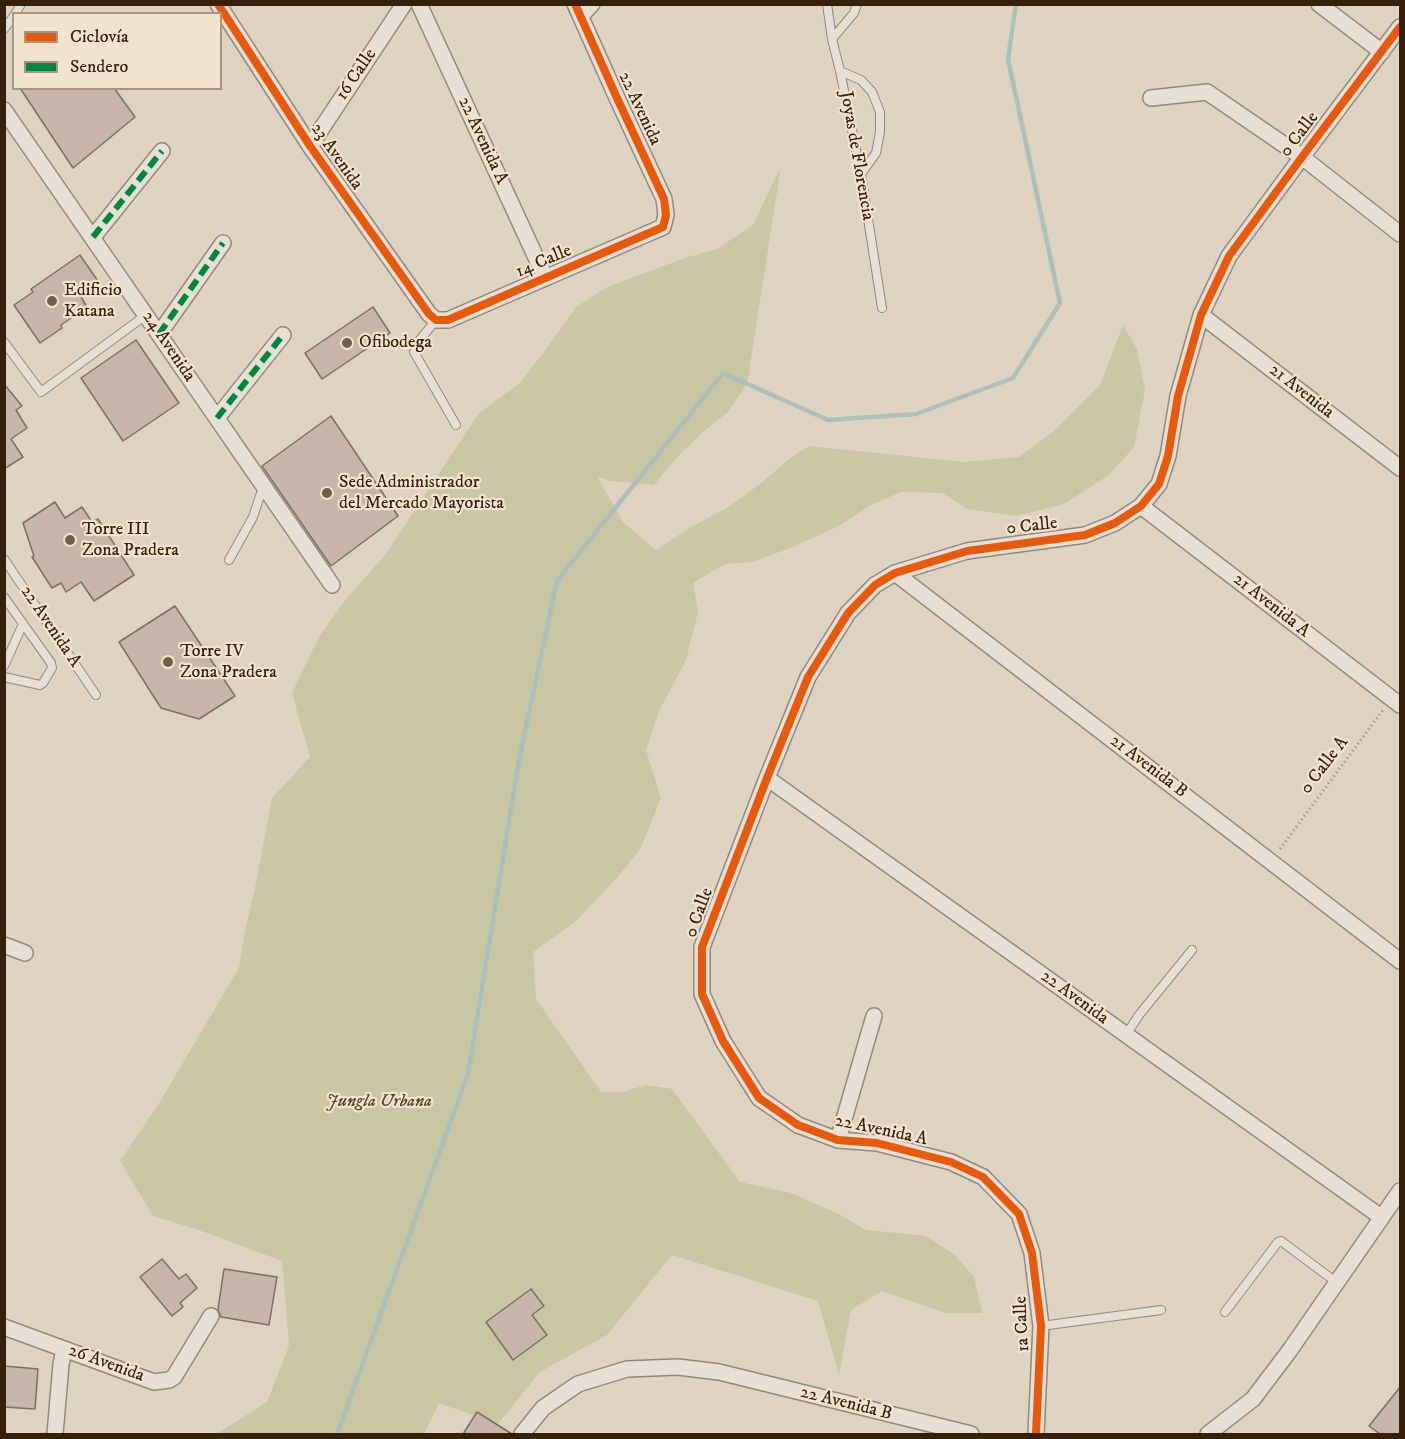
<!DOCTYPE html>
<html>
<head>
<meta charset="utf-8">
<style>
  body { margin:0 }
  #map { position:relative; width:1405px; height:1439px; overflow:hidden; background:#ded2c1; font-family:"IM FELL DW Pica",serif }
  canvas { display:block }
  .frame { position:absolute; inset:0; border:6px solid #36200b; pointer-events:none }
  .legend { position:absolute; left:12px; top:12px; width:210px; height:78px; box-sizing:border-box; background:#f2e3ce; border:2px solid #a79580; margin:0; padding:8px 10px; list-style:none; font-size:18px; color:#36200b }
  .legend li { display:flex; align-items:center; gap:12px; height:30px }
  .legend b { width:30px; border:2px solid #a79580 }
</style>
</head>
<body>
<div id="map">
<canvas width="1405" height="1439"></canvas>
<div class="frame"></div>
<ul class="legend">
<li><b style="height:8px;background:#e8590c"></b>Ciclovía</li>
<li><b style="height:8px;background:#00873e"></b>Sendero</li>
</ul>
</div>
<script>
const g = document.querySelector('canvas').getContext('2d');
g.lineJoin = 'round';
function paint(path, color) {
  g.fillStyle = color;
  g.fill(path, 'evenodd');
}
function poly(rows) {
  const path = new Path2D();
  for (const r of rows) {
    path.moveTo(r[0], r[1]);
    for (let i = 2; i < r.length; i += 2) path.lineTo(r[i], r[i + 1]);
  }
  return path;
}
function strokePath(path, color, width, dash) {
  g.strokeStyle = color;
  g.lineWidth = width;
  g.lineCap = dash ? 'butt' : 'round';
  g.setLineDash(dash || []);
  g.stroke(path);
}
function write(font, color, halo, rows, align = 'center') {
  g.font = font + ' "IM FELL DW Pica",serif';
  g.lineWidth = 4.5;
  g.setLineDash([]);
  g.textBaseline = 'middle';
  g.strokeStyle = halo;
  g.fillStyle = color;
  for (const [text, x, y, turn = 0] of rows) {
    g.save();
    g.translate(x, y);
    g.rotate((+turn || 0) * Math.PI / 180);
    g.textAlign = isNaN(turn) ? turn : align;
    if (halo) g.strokeText(text, 0, 0);
    g.fillText(text, 0, 0);
    g.restore();
  }
}
const green = poly([
  [781,166,747,384,728,412,704,431,678,456,654,485,610,481,597,476,623,522,656,550,691,527,727,508,760,484,789,459,809,446,964,462,1019,457,1054,431,1100,385,1123,325,1137,349,1145,390,1134,447,1109,475,1064,504,1016,516,967,509,943,493,901,492,871,505,839,526,795,546,753,562,725,564,693,583,698,612,686,660,659,711,646,750,661,798,641,848,616,879,575,922,533,952,536,999,601,1092,622,1092,646,1085,672,1089,740,1182,791,1193,839,1214,866,1230,926,1236,955,1255,974,1277,982,1313,945,1313,882,1291,851,1310,839,1375,818,1301,672,1255,607,1335,540,1372,498,1424,439,1403,424,1434,217,1434,267,1402,289,1346,282,1261,199,1230,153,1216,120,1161,158,1105,239,968,244,936,256,883,272,798,310,757,292,693,319,637,346,599,386,554,479,413,520,383,547,348,576,307,607,287,685,258,717,249,753,225]
]);
const stream = poly([
  [337,1434,468,1074,519,760,557,581,723,373,828,420,916,414,1013,378,1060,303,1008,59,1016,4]
]);
const building = poly([
  [20,88,114,88,135,117,73,168,20,88],
  [80,255,100,284,81,297,87,307,61,325,62,328,40,343,14,305,33,292,31,289,80,255],
  [373,307,390,333,322,379,305,353,373,307],
  [136,340,179,403,123,441,81,378,136,340],
  [4,384,22,406,16,410,27,428,11,439,23,457,4,469,4,384],
  [331,416,398,516,331,566,262,466,331,416],
  [55,502,65,518,82,507,92,522,98,519,134,575,94,601,81,582,66,592,61,583,52,588,32,557,34,556,23,523,55,502],
  [175,606,235,696,199,719,161,708,119,642,175,606],
  [162,1259,179,1279,186,1274,197,1288,180,1303,183,1307,172,1316,140,1277,162,1259],
  [224,1269,277,1277,269,1325,221,1317,218,1309,224,1269],
  [531,1289,544,1306,532,1315,547,1335,513,1360,486,1322,531,1289],
  [4,1366,38,1369,35,1409,4,1407,4,1366],
  [1401,1386,1401,1434,1380,1434,1369,1426,1401,1386],
  [477,1412,512,1434,513,1434,463,1434,477,1412]
]);
const path = poly([
  [1280,849,1383,710]
]);
const lane = poly([
  [827,4,832,39,840,71,861,174,882,308],
  [15,14,21,4],
  [4,29,14,16],
  [832,39,854,13,857,4],
  [840,71,861,80,872,92,880,112,880,132,876,153,861,174],
  [436,320,419,341,414,352,456,425],
  [4,342,41,392,146,315],
  [4,559,96,695],
  [229,560,253,517,263,487],
  [4,597,51,663,52,668,43,683,40,685,4,677],
  [4,666,23,624],
  [1126,1035,1139,1015,1192,950],
  [1225,1312,1278,1242,1281,1241,1336,1282],
  [1041,1326,1161,1310]
]);
const street = poly([
  [218,4,310,146,429,314,436,320,448,320,663,227,666,215,664,199,617,98,575,4],
  [419,4,545,277],
  [1319,4,1382,52],
  [581,16,592,4],
  [1151,98,1207,92,1302,157,1400,234],
  [4,110,332,585],
  [310,146,404,4],
  [93,237,162,151],
  [1201,315,1400,468],
  [159,334,223,243],
  [217,418,283,335],
  [1141,506,1400,705],
  [895,573,1400,961],
  [767,778,1381,1217],
  [4,945,25,953],
  [838,1140,874,1016],
  [4,1327,154,1382,169,1380,174,1377,211,1316],
  [55,1434,61,1364,64,1350],
  [522,1434,543,1408,578,1384,627,1369,678,1367,719,1372,971,1434],
  [1036,1434,1041,1326,1032,1253,1019,1214,983,1177,951,1162,877,1143,838,1140,798,1125,759,1098,723,1041,702,994,702,947,767,778,808,677,848,613,875,585,895,573,967,551,1085,535,1115,523,1141,506,1159,484,1168,456,1178,396,1201,315,1229,256,1302,157,1400,27],
  [1208,1434,1253,1399,1290,1350,1400,1191]
]);
const quiet = poly([
  [93,237,162,151],
  [159,334,223,243],
  [217,418,283,335]
]);
const cycleway = poly([
  [218,4,310,146,429,314,436,320,448,320,663,227,666,215,664,199,617,98,575,4],
  [1036,1434,1041,1326,1032,1253,1019,1214,983,1177,951,1162,877,1143,838,1140,798,1125,759,1098,723,1041,702,994,702,947,767,778,808,677,848,613,875,585,895,573,967,551,1085,535,1115,523,1141,506,1159,484,1168,456,1178,396,1201,315,1229,256,1302,157,1400,27]
]);
const markers = [
  [52,301,6,"#715e4b"],
  [347,343,6,"#715e4b"],
  [327,493,6,"#715e4b"],
  [70,540,6,"#715e4b"],
  [168,662,6,"#715e4b"]
];
const streetNames = [
  ["16 Calle",357,75,-56],
  ["22 Avenida",639,109,65],
  ["0 Calle",1300,135,-53],
  ["22 Avenida A",482,141,65],
  ["Joyas de Florencia",856,156,80],
  ["23 Avenida",336,157,55],
  ["14 Calle",544,262,-23],
  ["24 Avenida",168,347,56],
  ["21 Avenida",1301,392,38],
  ["0 Calle",1032,527,-7],
  ["21 Avenida A",1271,606,38],
  ["22 Avenida A",50,627,56],
  ["0 Calle A",1325,766,-53],
  ["21 Avenida B",1148,767,37],
  ["0 Calle",700,913,-70],
  ["22 Avenida",1074,998,36],
  ["22 Avenida A",881,1131,12],
  ["1a Calle",1023,1324,-93],
  ["26 Avenida",106,1364,20],
  ["22 Avenida B",846,1404,14]
];
const poiNames = [
  ["Edificio",64,291],
  ["Katana",64,312],
  ["Ofibodega",359,343],
  ["Sede Administrador",339,483],
  ["del Mercado Mayorista",339,504],
  ["Torre III",82,530],
  ["Zona Pradera",82,551],
  ["Torre IV",180,652],
  ["Zona Pradera",180,673]
];
const parkNames = [
  ["Jungla Urbana",379,1102]
];
paint(green, '#c9c6a4');
strokePath(stream, '#aebfb9', 4.5);
paint(building, '#c7b6a9');
strokePath(building, '#7a7065', 1.5);
strokePath(lane, '#92887c', 10);
strokePath(street, '#92887c', 18);
strokePath(path, '#a49d95', 3, [1.5, 3]);
strokePath(lane, '#e5dfd6', 8);
strokePath(street, '#e5dfd6', 15);
strokePath(quiet, '#00873e', 6, [12, 6]);
strokePath(cycleway, '#e8590c', 8);
for (const [x, y, r, color] of markers) {
  const dot = new Path2D();
  dot.arc(x, y, r, 0, 2 * Math.PI);
  g.fillStyle = color;
  g.fill(dot);
  strokePath(dot, '#f2e3ce', 2);
}
write('18px', '#36200b', '#f2e3ce', streetNames);
write('18px', '#36200b', '#f2e3ce', poiNames, 'left');
write('italic 18px', '#56472b', '#f2e3ce', parkNames);
</script>
</body>
</html>
